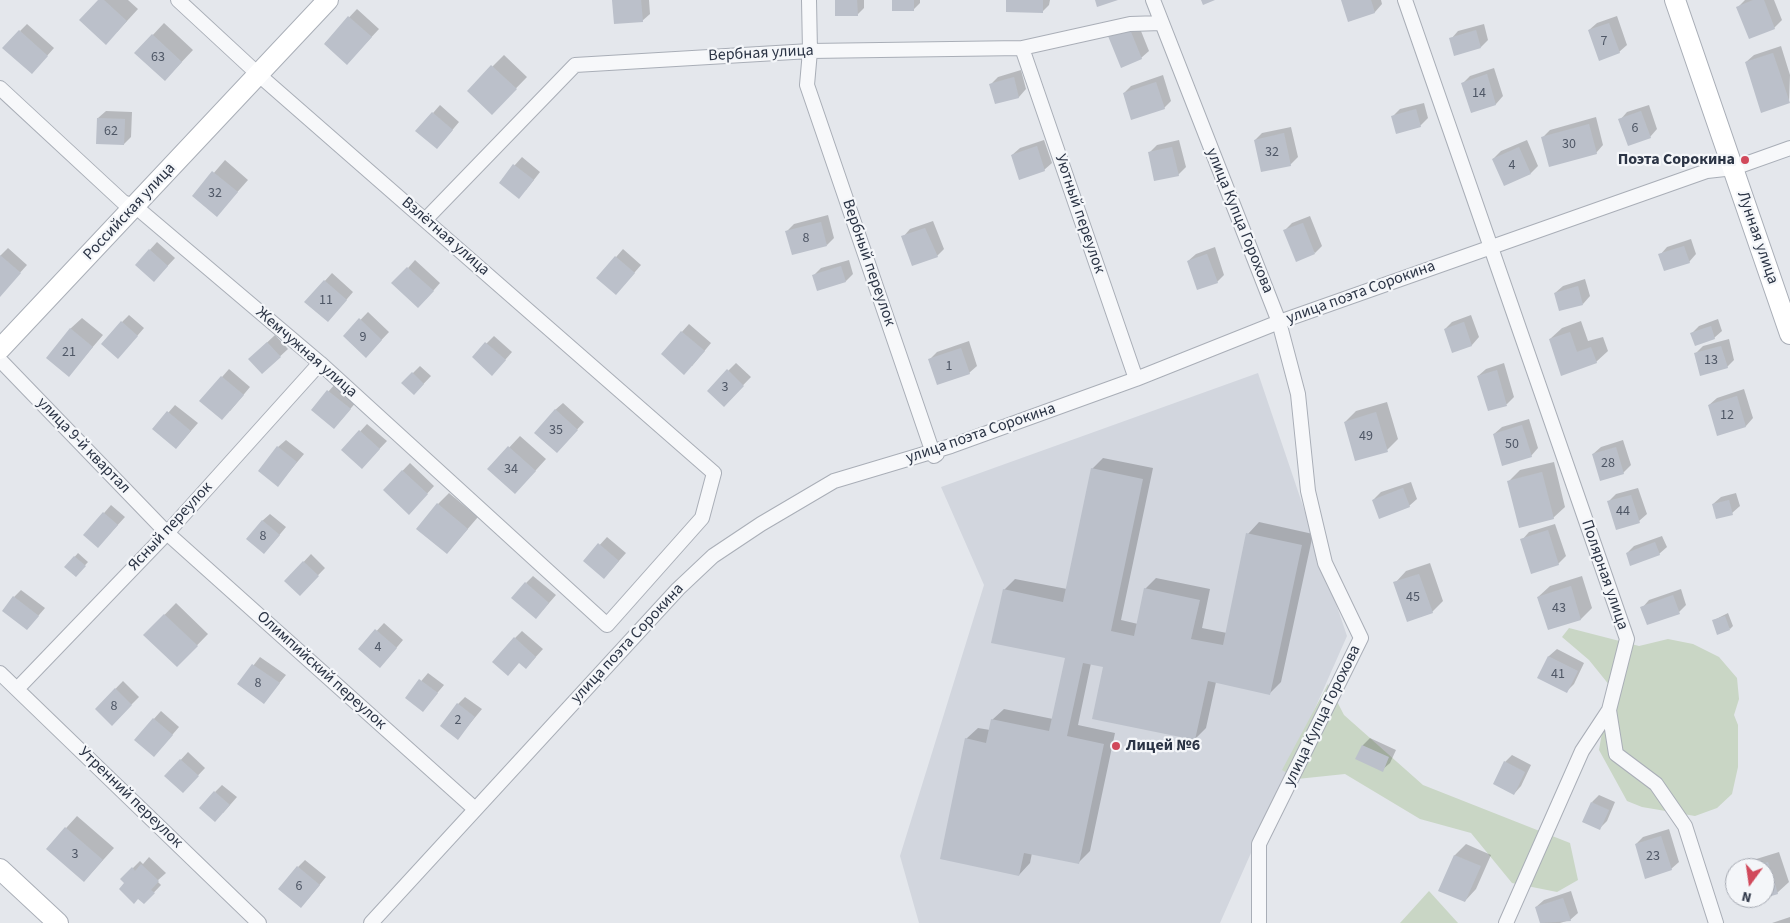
<!DOCTYPE html>
<html>
<head>
<meta charset="utf-8">
<style>
  body { margin:0 }
  #map { position:relative; width:1790px; height:923px; overflow:hidden; background:#e4e7ec; font-family:"Source Sans 3",sans-serif }
  canvas { display:block }
  .north { position:absolute; left:1725px; top:858px; width:50px; height:50px; box-sizing:border-box; background:#f4f6f9; border:1px solid #a4a8b1; border-radius:50%; rotate:194deg; font-size:14px; font-weight:700; line-height:20px; text-align:center; color:#2b3445 }
  .north::after { content:''; display:block; margin:auto; width:18px; height:22px; background:#d1495b; clip-path:polygon(50% 0,100% 100%,50% 72%,0 100%) }
</style>
</head>
<body>
<div id="map">
<canvas width="1790" height="923"></canvas>
<div class="north">N</div>
</div>
<script>
const g = document.querySelector('canvas').getContext('2d');
g.lineJoin = 'round';
function paint(path, color) {
  g.fillStyle = color;
  g.fill(path, 'evenodd');
}
function poly(rows) {
  const path = new Path2D();
  for (const r of rows) {
    path.moveTo(r[0], r[1]);
    for (let i = 2; i < r.length; i += 2) path.lineTo(r[i], r[i + 1]);
  }
  return path;
}
function strokePath(path, color, width, dash) {
  g.strokeStyle = color;
  g.lineWidth = width;
  g.lineCap = dash ? 'butt' : 'round';
  g.setLineDash(dash || []);
  g.stroke(path);
}
function write(font, color, halo, rows, align = 'center') {
  g.font = font + ' "Source Sans 3",sans-serif';
  g.lineWidth = 4.5;
  g.setLineDash([]);
  g.textBaseline = 'middle';
  g.strokeStyle = halo;
  g.fillStyle = color;
  for (const [text, x, y, turn = 0] of rows) {
    g.save();
    g.translate(x, y);
    g.rotate((+turn || 0) * Math.PI / 180);
    g.textAlign = isNaN(turn) ? turn : align;
    if (halo) g.strokeText(text, 0, 0);
    g.fillText(text, 0, 0);
    g.restore();
  }
}
const built = poly([
  [1258,373,1347,636,1220,923,919,923,900,856,984,585,941,487]
]);
const green = poly([
  [1569,628,1639,646,1668,639,1693,644,1719,657,1737,678,1739,699,1734,715,1738,725,1738,767,1732,794,1717,808,1695,816,1642,807,1627,801,1599,750,1610,686,1589,660,1562,637],
  [1328,684,1344,715,1423,785,1570,843,1578,880,1557,892,1512,883,1471,833,1420,819,1345,774,1297,779,1282,770],
  [1429,891,1458,923,1400,923]
]);
const shadow = poly([
  [100,0,128,0,138,9,117,32],
  [614,0,649,0,650,14,642,21],
  [836,0,864,0,864,8,857,15],
  [894,0,920,0,920,3,913,10],
  [1008,0,1050,0,1049,5,1042,12],
  [1342,0,1381,0,1382,4,1375,12,1349,21],
  [1745,0,1774,0,1782,20,1774,28,1738,7],
  [357,9,379,29,354,56,325,43],
  [1617,16,1627,45,1619,52,1589,30,1597,23],
  [1137,21,1149,51,1141,58,1109,36],
  [164,23,193,50,176,68,136,53],
  [27,24,54,48,39,65,20,31],
  [1484,24,1488,40,1481,47,1455,54,1451,39,1458,31],
  [1781,46,1790,75,1789,102,1746,62,1754,55],
  [504,55,527,77,492,113,468,91],
  [1494,68,1503,96,1496,104,1472,111,1463,83,1470,76],
  [1021,70,1026,89,1019,97,996,103,991,84,998,77],
  [1163,75,1171,101,1164,108,1124,93,1131,86],
  [1424,103,1428,118,1420,126,1392,117,1400,109],
  [440,105,459,122,444,140,433,113],
  [1649,105,1657,129,1650,137,1620,120,1627,112],
  [106,111,132,112,131,137,124,144,98,118],
  [1596,117,1603,145,1596,153,1543,137,1550,130],
  [1291,127,1298,157,1290,165,1255,140,1262,133],
  [1044,140,1052,163,1044,170,1012,155,1020,148],
  [1179,140,1186,167,1178,175,1149,153,1157,145],
  [1527,140,1538,166,1531,173,1504,184,1493,159,1501,151],
  [522,157,540,172,526,190,500,182],
  [225,160,248,180,217,215,194,196],
  [828,215,834,238,827,245,787,231,794,224],
  [1310,216,1322,246,1315,253,1285,230,1292,223],
  [933,221,944,249,937,256,903,237,910,229],
  [1691,239,1696,254,1689,262,1660,255,1667,247],
  [157,242,175,258,161,273,136,265],
  [1215,247,1224,275,1217,282,1188,261,1196,254],
  [8,248,27,265,0,295,0,256],
  [623,249,641,265,623,286,598,278],
  [415,260,440,283,426,299,408,268],
  [849,260,853,274,846,281,813,276,821,268],
  [332,273,353,292,335,313,306,302],
  [1585,279,1590,296,1583,304,1555,293,1563,286],
  [368,312,389,332,373,349,345,336],
  [129,315,144,328,125,350,122,322],
  [1471,315,1479,337,1472,345,1453,351,1445,329,1452,322],
  [82,318,103,335,69,375,70,329],
  [1718,319,1722,331,1714,338,1692,333,1699,326],
  [1581,321,1588,341,1603,337,1608,351,1596,362,1550,339,1562,328],
  [689,324,711,343,692,366,662,354],
  [275,335,288,349,262,373,257,352],
  [494,336,512,352,499,367,473,357],
  [1729,339,1734,360,1727,367,1695,354,1703,346],
  [969,341,977,366,969,373,930,359,937,352],
  [736,363,751,377,724,405,708,391],
  [1504,363,1514,397,1507,404,1489,410,1478,376,1486,369],
  [420,366,431,376,414,394,403,383],
  [229,369,250,387,230,411,201,401],
  [336,383,357,401,341,420,312,410],
  [1744,389,1753,418,1746,426,1718,434,1709,405,1717,398],
  [1387,402,1398,439,1387,450,1345,422,1356,411],
  [563,403,584,422,564,444,555,410],
  [175,405,198,423,176,448,154,429],
  [1529,419,1538,448,1531,456,1494,434,1502,427],
  [367,424,387,441,369,460,343,450],
  [520,436,546,459,526,481,489,469],
  [286,440,304,454,278,485,278,447],
  [1623,440,1631,465,1623,473,1593,454,1601,447],
  [1103,458,1153,468,1121,620,1138,624,1145,589,1156,578,1210,589,1202,628,1227,633,1248,534,1259,522,1313,534,1281,682,1270,693,1216,682,1206,728,1195,739,1105,666,1091,663,1078,725,1115,733,1090,851,1078,863,1032,853,1030,863,1019,875,966,739,978,728,990,730,992,720,1004,709,1053,719,1066,657,1004,590,1015,579,1067,589,1092,469],
  [1554,462,1565,507,1553,518,1509,481,1520,470],
  [410,463,434,486,416,506,384,490],
  [1411,482,1417,499,1409,506,1373,500,1381,492],
  [1638,488,1647,514,1639,521,1608,502,1616,494],
  [449,493,478,517,447,553,438,504],
  [1736,493,1740,506,1732,513,1713,504,1721,497],
  [111,505,125,517,105,539,85,535],
  [270,514,286,527,271,545,262,521],
  [1555,524,1566,556,1558,564,1522,540,1529,532],
  [1662,536,1667,547,1659,554,1627,553,1634,546],
  [607,537,626,553,611,570,585,561],
  [78,553,88,562,76,575,66,567],
  [311,554,325,568,300,594,286,581],
  [1430,563,1443,601,1432,612,1395,583,1406,571],
  [533,576,556,595,543,610,526,583],
  [1582,576,1592,608,1581,619,1549,629,1538,597,1550,586],
  [1681,589,1686,605,1679,612,1642,608,1649,600],
  [21,590,45,608,27,629,14,597],
  [176,603,208,634,177,666,145,635],
  [1728,613,1733,626,1730,629,1714,620],
  [384,623,403,640,387,659,360,649],
  [522,631,543,649,533,660,519,662,515,638],
  [1557,649,1584,663,1574,684,1567,691,1539,678,1549,656],
  [260,657,286,675,264,702,239,684],
  [428,673,444,685,423,710,407,698],
  [123,681,139,697,112,724,96,709],
  [465,697,482,709,458,738,458,704],
  [161,711,179,727,161,748,135,740],
  [1370,738,1396,750,1390,763,1382,770,1357,759,1363,745],
  [188,752,205,768,190,784,166,776],
  [1512,755,1531,765,1521,786,1514,794,1505,762],
  [222,785,237,797,223,813,215,792],
  [1599,795,1615,802,1607,821,1600,828,1592,802],
  [77,816,114,848,84,881,47,849],
  [1669,829,1679,862,1671,869,1636,844,1643,837],
  [1466,844,1491,855,1476,889,1465,901,1440,890,1455,855],
  [1779,852,1789,882,1777,893,1765,897,1765,868,1737,868,1740,864],
  [149,857,166,873,157,881,161,885,144,903,122,879,140,861,143,864],
  [305,860,326,877,308,899,298,867],
  [1571,891,1578,913,1570,920,1560,923,1541,923,1536,907,1544,900],
  [1790,917,1790,923,1772,923]
]);
const building = poly([
  [98,0,104,0,127,21,106,45,79,20],
  [612,0,641,0,643,22,614,24],
  [835,0,857,0,858,16,835,16],
  [892,0,914,0,914,11,892,11],
  [1006,0,1043,0,1043,13,1006,12],
  [1095,0,1118,0,1097,7],
  [1201,0,1215,0,1203,5],
  [1341,0,1371,0,1375,13,1348,22],
  [1753,0,1764,0,1775,29,1749,39,1736,7],
  [348,16,372,37,347,65,324,44],
  [1609,23,1620,53,1599,61,1588,30],
  [1129,27,1142,59,1121,68,1108,36],
  [19,30,48,56,32,74,2,48],
  [1476,30,1481,48,1454,56,1449,38],
  [152,34,182,62,165,81,134,53],
  [1773,53,1790,103,1761,113,1745,62],
  [491,65,517,89,492,115,467,91],
  [1487,74,1496,105,1471,113,1461,83],
  [1014,77,1019,98,995,104,989,84],
  [1156,82,1165,109,1131,120,1123,93],
  [1416,109,1421,127,1396,134,1391,116],
  [1641,111,1651,138,1628,146,1618,119],
  [432,112,453,130,437,149,415,131],
  [97,118,125,119,124,145,96,144],
  [1589,124,1597,154,1549,167,1541,137],
  [1284,133,1291,166,1261,172,1254,140],
  [1037,146,1045,171,1019,180,1011,155],
  [1172,147,1179,176,1154,181,1148,152],
  [1519,147,1531,174,1504,186,1492,159],
  [513,164,534,180,519,199,499,183],
  [212,171,238,192,217,217,192,196],
  [821,222,827,246,792,255,785,231],
  [1303,223,1315,254,1296,262,1283,230],
  [925,228,938,257,912,266,901,236],
  [1684,246,1690,263,1664,271,1658,254],
  [149,249,168,266,154,282,135,265],
  [1207,254,1218,283,1197,290,1187,261],
  [0,255,21,273,0,297],
  [615,256,635,273,616,295,596,278],
  [841,266,846,282,817,291,812,275],
  [407,267,434,291,418,308,391,283],
  [324,280,347,300,328,322,304,302],
  [1578,286,1583,305,1559,311,1554,293],
  [359,318,382,340,366,358,343,336],
  [121,321,138,336,118,359,101,344],
  [1464,322,1472,346,1452,353,1444,329],
  [1711,326,1715,339,1695,346,1690,333],
  [70,328,93,347,69,377,46,358],
  [681,331,705,351,684,375,661,354],
  [1570,332,1577,352,1591,347,1597,363,1561,376,1549,339],
  [267,342,281,357,262,374,248,359],
  [485,342,506,360,492,376,472,357],
  [1721,346,1728,368,1700,376,1694,353],
  [961,348,970,374,937,385,928,359],
  [727,369,744,386,724,407,707,391],
  [1497,370,1507,406,1488,411,1477,376],
  [412,372,424,384,414,395,401,383],
  [221,376,244,395,222,420,199,401],
  [327,390,351,409,334,429,311,410],
  [1737,396,1746,427,1717,436,1708,405],
  [555,409,578,430,557,453,534,433],
  [167,411,191,431,176,449,152,429],
  [1376,412,1388,452,1355,461,1344,422],
  [1522,425,1532,457,1502,466,1493,434],
  [359,430,380,449,362,469,341,450],
  [277,446,297,462,278,487,258,471],
  [508,446,536,471,515,494,487,469],
  [1616,447,1624,474,1600,481,1592,454],
  [1091,468,1143,479,1111,631,1134,636,1144,588,1200,600,1191,639,1223,645,1246,533,1302,545,1270,695,1208,681,1195,740,1092,719,1103,667,1083,663,1067,736,1104,744,1079,864,1024,853,1019,876,940,859,965,738,986,743,991,719,1049,731,1065,658,991,643,1003,589,1063,602],
  [402,470,428,494,409,515,383,490],
  [1542,472,1554,519,1519,528,1507,481],
  [1403,488,1410,507,1379,519,1372,500],
  [1631,495,1640,523,1616,530,1607,501],
  [1729,500,1733,515,1716,519,1712,504],
  [437,503,468,529,447,554,416,529],
  [103,512,118,525,98,548,83,535],
  [262,520,280,535,264,554,246,539],
  [1548,530,1559,565,1531,574,1520,539],
  [1655,542,1660,555,1630,566,1626,553],
  [598,543,619,561,604,579,583,561],
  [74,556,86,566,76,577,64,567],
  [303,561,319,576,300,596,284,581],
  [1419,574,1433,613,1407,622,1393,582],
  [525,582,549,603,536,619,511,598],
  [1571,586,1581,620,1548,630,1537,597],
  [1673,595,1680,614,1647,625,1640,607],
  [13,596,39,616,27,630,2,611],
  [164,614,198,646,177,667,143,635],
  [1725,616,1730,630,1717,635,1712,620],
  [375,629,397,648,380,668,358,649],
  [514,637,536,657,526,669,519,663,508,676,492,662],
  [1548,656,1578,671,1567,693,1537,678],
  [252,664,280,683,264,704,237,684],
  [419,679,438,693,423,712,405,698],
  [115,688,132,705,112,726,95,709],
  [457,703,475,717,458,740,440,726],
  [153,718,173,735,154,757,134,740],
  [1362,745,1389,757,1383,772,1355,759],
  [180,759,199,776,183,793,164,776],
  [1504,761,1525,772,1514,795,1493,784],
  [214,791,230,805,215,822,199,808],
  [1591,802,1609,810,1600,830,1582,822],
  [65,827,103,860,84,882,46,849],
  [1661,836,1672,870,1645,879,1635,844],
  [1454,855,1481,866,1465,902,1438,891],
  [1768,862,1778,894,1765,898,1765,868,1751,868],
  [141,864,159,881,151,890,155,893,144,904,138,899,134,904,119,889,124,883,120,879,132,867,135,871],
  [297,866,320,885,301,908,278,889],
  [1735,873,1735,888,1732,888,1728,875],
  [1563,898,1571,921,1540,923,1535,907],
  [1749,898,1764,898,1751,903]
]);
const street = poly([
  [809,0,810,51,807,85,934,456,937,454],
  [1153,0,1279,322,1298,394,1308,491,1325,563,1361,638,1259,844,1259,923],
  [1405,0,1627,639,1609,710,1582,751,1506,923],
  [1022,48,1136,379],
  [0,88,123,202,136,207,320,363,607,625,702,518,714,473,259,75,178,0],
  [425,220,575,65,810,51,1022,48,1130,24,1161,23],
  [0,360,167,533,475,809],
  [0,673,259,923],
  [18,688,167,533,320,363],
  [1609,710,1616,754,1656,784,1685,826,1716,923],
  [371,923,678,589,713,556,761,524,834,481,951,446,1136,379,1279,322,1707,171,1734,168,1790,148]
]);
const secondary = poly([
  [1675,0,1790,334],
  [0,349,328,0],
  [0,869,58,923]
]);
const markers = [
  [1745,160,5,"#d1495b"],
  [1116,746,5,"#d1495b"]
];
const numberNames = [
  ["7",1604,42],
  ["63",158,58],
  ["14",1479,94],
  ["6",1635,129],
  ["62",111,132],
  ["30",1569,145],
  ["32",1272,153],
  ["4",1512,166],
  ["32",215,194],
  ["8",806,239],
  ["11",326,301],
  ["9",363,338],
  ["21",69,353],
  ["13",1711,361],
  ["1",949,367],
  ["3",725,388],
  ["12",1727,416],
  ["35",556,431],
  ["49",1366,437],
  ["50",1512,445],
  ["28",1608,464],
  ["34",511,470],
  ["44",1623,512],
  ["8",263,537],
  ["45",1413,598],
  ["43",1559,609],
  ["4",378,648],
  ["41",1558,675],
  ["8",258,684],
  ["8",114,707],
  ["2",458,721],
  ["3",75,855],
  ["23",1653,857],
  ["6",299,887]
];
const streetNames = [
  ["Вербная улица",761,54,-3],
  ["Российская улица",130,212,-47],
  ["Уютный переулок",1079,214,71],
  ["улица Купца Горохова",1239,221,68],
  ["Взлётная улица",445,237,41],
  ["Лунная улица",1757,238,71],
  ["Вербный переулок",868,263,71],
  ["улица поэта Сорокина",1361,293,-20],
  ["Жемчужная улица",306,353,41],
  ["улица поэта Сорокина",981,434,-19],
  ["улица 9-й квартал",83,446,46],
  ["Ясный переулок",171,527,-47],
  ["Полярная улица",1604,575,71],
  ["улица поэта Сорокина",628,644,-47],
  ["Олимпийский переулок",321,671,42],
  ["улица Купца Горохова",1323,716,-64],
  ["Утренний переулок",130,798,44]
];
const poiNames = [
  ["Поэта Сорокина",1735,160],
  ["Лицей №6",1126,746,"left"]
];
paint(built, '#d2d6de');
paint(green, '#c9d6c5');
paint(shadow, '#0003');
paint(building, '#bbc0ca');
strokePath(street, '#a9aeb7', 16);
strokePath(secondary, '#a9aeb7', 22);
strokePath(street, '#f7f8fa', 14);
strokePath(secondary, '#fff', 20);
for (const [x, y, r, color] of markers) {
  const dot = new Path2D();
  dot.arc(x, y, r, 0, 2 * Math.PI);
  g.fillStyle = color;
  g.fill(dot);
  strokePath(dot, '#f4f6f9', 2);
}
write('14px', '#4f5766', null, numberNames);
write('16px', '#2b3445', '#f4f6f9', streetNames);
write('bold 16px', '#2b3445', '#f4f6f9', poiNames, 'right');
</script>
</body>
</html>
